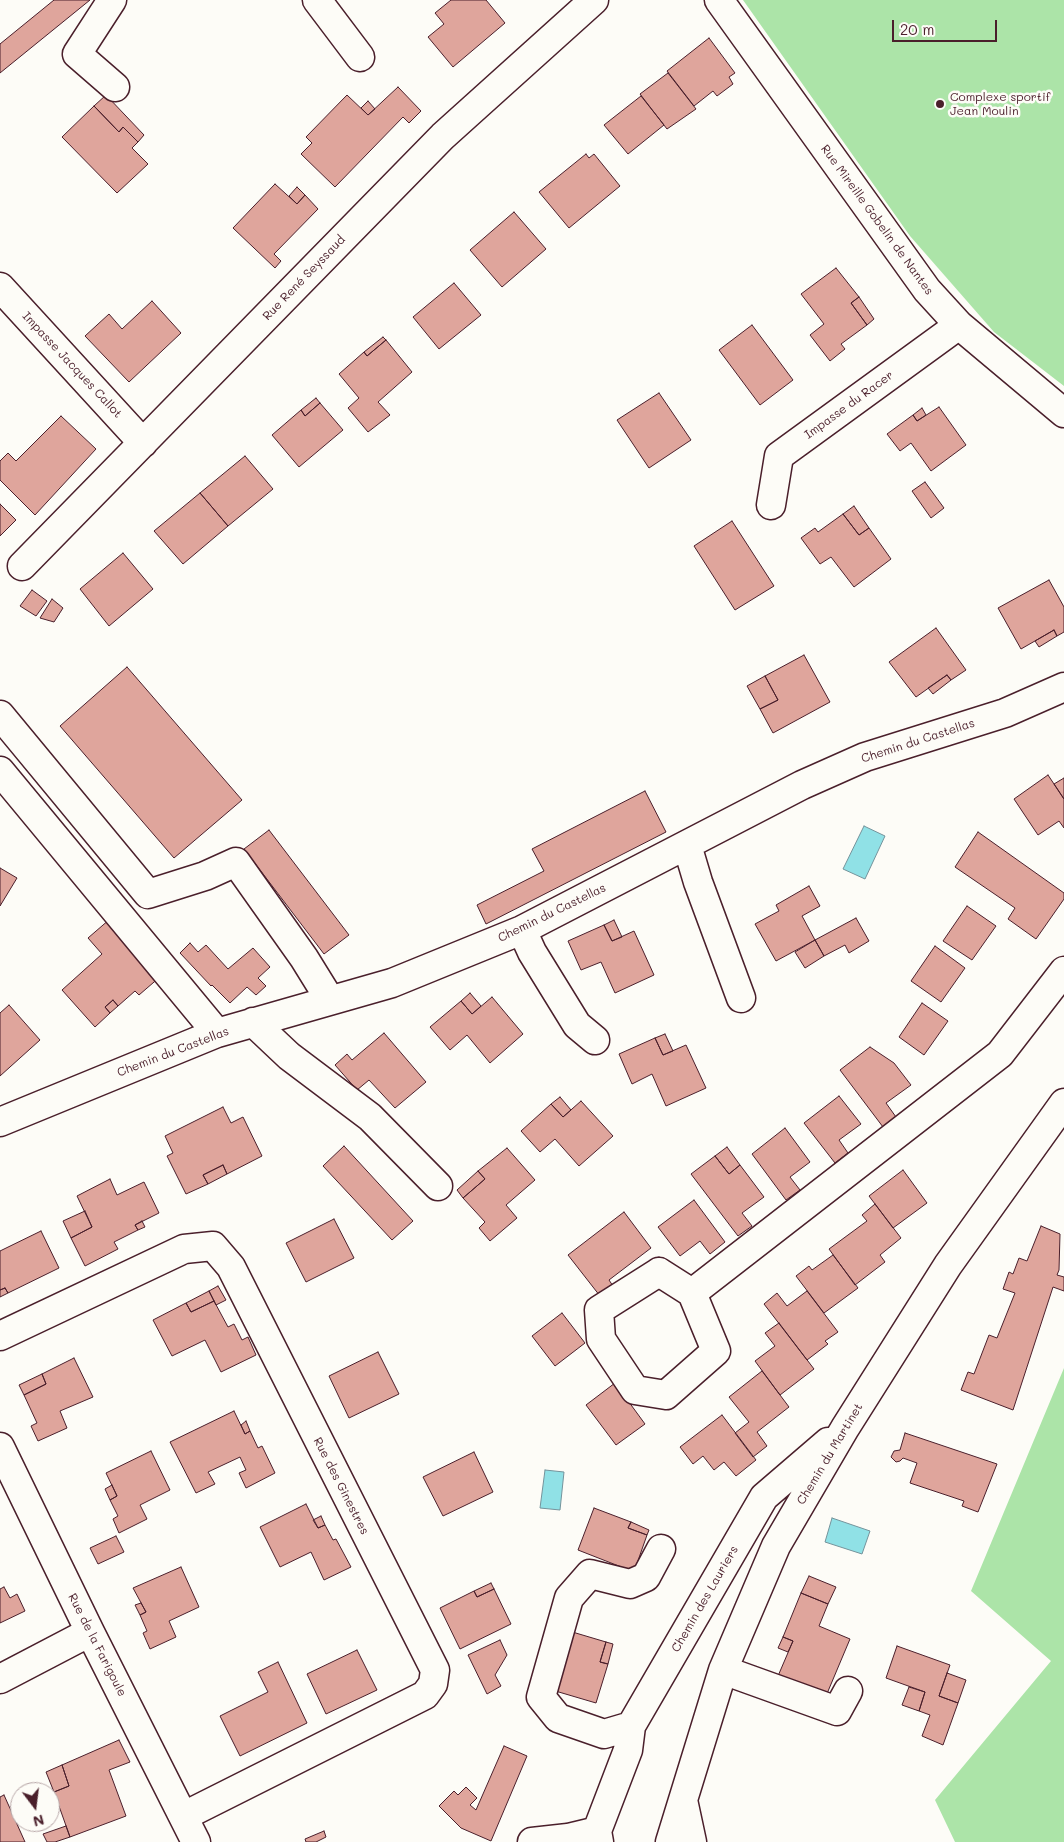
<!DOCTYPE html>
<html>
<head>
<meta charset="utf-8">
<style>
  body { margin:0 }
  #map { position:relative; width:1064px; height:1842px; overflow:hidden; background:#fdfcf7; font-family:Mali,sans-serif }
  canvas { display:block }
  .north { position:absolute; left:10px; top:1782px; width:50px; height:50px; box-sizing:border-box; background:#fdfcf7; border:1px solid #b5a4a5; border-radius:50%; rotate:165deg; font-size:14px; font-weight:700; line-height:20px; text-align:center; color:#4a1f2b }
  .north::after { content:''; display:block; margin:auto; width:18px; height:22px; background:#4a1f2b; clip-path:polygon(50% 0,100% 100%,50% 72%,0 100%) }
  .scale { position:absolute; left:892px; top:20px; width:105px; height:22px; box-sizing:border-box; border:2px solid #4a1f2b; border-top:0; padding-left:6px; font-size:15px; line-height:18px; white-space:nowrap; color:#4a1f2b; -webkit-text-stroke:4px #fdfcf7; paint-order:stroke }
</style>
</head>
<body>
<div id="map">
<canvas width="1064" height="1842"></canvas>
<div class="north">N</div>
<div class="scale">20 m</div>
</div>
<script>
const g = document.querySelector('canvas').getContext('2d');
g.lineJoin = 'round';
function paint(path, color) {
  g.fillStyle = color;
  g.fill(path, 'evenodd');
}
function poly(rows) {
  const path = new Path2D();
  for (const r of rows) {
    path.moveTo(r[0], r[1]);
    for (let i = 2; i < r.length; i += 2) path.lineTo(r[i], r[i + 1]);
  }
  return path;
}
function strokePath(path, color, width, dash) {
  g.strokeStyle = color;
  g.lineWidth = width;
  g.lineCap = dash ? 'butt' : 'round';
  g.setLineDash(dash || []);
  g.stroke(path);
}
function write(font, color, halo, rows, align = 'center') {
  g.font = font + ' Mali,sans-serif';
  g.lineWidth = 5;
  g.setLineDash([]);
  g.textBaseline = 'middle';
  g.strokeStyle = halo;
  g.fillStyle = color;
  for (const [text, x, y, turn = 0] of rows) {
    g.save();
    g.translate(x, y);
    g.rotate((+turn || 0) * Math.PI / 180);
    g.textAlign = isNaN(turn) ? turn : align;
    if (halo) g.strokeText(text, 0, 0);
    g.fillText(text, 0, 0);
    g.restore();
  }
}
const green = poly([
  [743,0,1064,0,1064,386,994,332,910,236],
  [1064,1368,1064,1842,955,1842,935,1800,1051,1661,971,1591]
]);
const water = poly([
  [864,826,885,836,865,879,843,869,864,826],
  [545,1470,564,1472,560,1510,540,1508,545,1470],
  [832,1518,870,1531,862,1554,825,1542,832,1518]
]);
const building = poly([
  [54,0,90,0,0,73,0,44,54,0],
  [451,0,486,0,505,23,453,67,428,37,444,24,435,13,451,0],
  [709,38,735,73,729,77,733,84,717,96,713,91,694,106,667,71,709,38],
  [668,73,696,109,667,129,640,94,668,73],
  [398,87,421,111,409,123,403,117,335,187,301,154,312,143,306,137,347,95,368,115,398,87],
  [106,95,144,135,138,142,123,127,119,132,94,106,106,95],
  [641,96,664,125,628,154,604,125,641,96],
  [368,101,375,109,368,115,361,108,368,101],
  [94,106,119,132,123,127,138,142,132,148,148,164,117,193,62,137,94,106],
  [586,154,589,158,594,154,620,186,569,228,539,192,586,154],
  [275,184,297,204,305,195,318,209,274,254,281,261,275,268,233,228,275,184],
  [297,187,305,195,297,204,289,196,297,187],
  [514,212,546,249,502,287,470,250,514,212],
  [836,268,859,297,851,303,867,325,841,344,845,349,830,361,810,335,824,324,801,294,836,268],
  [454,283,481,315,439,349,413,317,454,283],
  [859,297,874,319,867,325,851,303,859,297],
  [152,301,181,333,129,382,85,336,109,314,122,329,152,301],
  [752,325,793,380,760,405,719,350,752,325],
  [383,337,386,340,367,356,364,352,383,337],
  [386,340,412,372,378,402,390,415,368,432,348,408,359,398,339,374,364,352,367,356,386,340],
  [659,393,691,440,649,468,617,420,659,393],
  [316,398,320,403,305,416,301,410,316,398],
  [320,403,343,430,299,467,272,435,301,410,305,416,320,403],
  [939,407,966,445,931,471,911,443,900,451,887,434,913,415,917,421,939,407],
  [922,408,926,415,917,421,913,415,922,408],
  [61,416,96,449,35,515,0,480,0,461,8,453,16,461,61,416],
  [245,456,273,489,228,526,200,493,245,456],
  [925,482,944,508,931,518,912,491,925,482],
  [200,493,228,526,183,564,154,531,200,493],
  [0,504,16,520,0,536,0,504],
  [854,506,869,528,859,535,843,514,854,506],
  [843,514,859,535,869,528,891,559,854,587,831,557,820,564,801,538,815,528,818,532,843,514],
  [732,521,774,586,735,610,694,546,732,521],
  [123,553,153,589,109,626,80,589,123,553],
  [1049,580,1064,607,1064,632,1057,636,1054,630,1021,649,998,608,1049,580],
  [32,590,47,601,36,616,20,606,32,590],
  [52,599,63,608,54,622,40,618,52,599],
  [936,628,966,670,951,680,947,675,916,697,889,662,936,628],
  [1054,630,1057,636,1039,647,1035,641,1054,630],
  [804,655,830,702,773,733,760,709,778,700,765,676,804,655],
  [127,667,242,800,174,858,60,726,127,667],
  [947,675,951,680,933,694,928,688,947,675],
  [765,676,778,700,760,709,747,686,765,676],
  [1048,775,1064,799,1064,828,1059,821,1038,835,1014,799,1048,775],
  [1064,778,1064,799,1054,784,1064,778],
  [645,791,666,832,486,924,477,905,544,871,532,849,645,791],
  [269,830,349,935,324,954,244,849,269,830],
  [978,832,1064,893,1064,899,1036,939,1008,919,1015,908,955,867,978,832],
  [0,868,17,878,0,906,0,868],
  [809,886,820,906,802,916,815,940,776,961,755,924,779,911,776,905,809,886],
  [967,906,996,926,972,960,943,941,967,906],
  [856,918,869,941,849,953,845,945,824,956,815,940,856,918],
  [110,919,161,976,139,995,135,991,118,1006,113,1000,105,1007,110,1013,95,1027,62,990,102,954,88,938,110,919],
  [614,920,622,937,612,941,604,925,614,920],
  [604,925,612,941,634,931,654,975,615,993,601,962,581,970,568,941,604,925],
  [815,940,824,956,805,968,795,952,815,940],
  [190,943,198,952,206,945,228,969,253,948,270,967,258,978,266,986,256,995,247,987,230,1003,212,985,211,986,180,953,190,943],
  [935,946,965,968,941,1002,911,981,935,946],
  [470,993,481,1006,472,1014,461,1001,470,993],
  [492,997,523,1034,490,1063,467,1035,450,1050,430,1027,461,1001,472,1014,492,997],
  [113,1000,118,1006,110,1013,105,1007,113,1000],
  [922,1003,948,1021,924,1055,899,1037,922,1003],
  [9,1005,40,1040,0,1076,0,1013,9,1005],
  [384,1033,426,1082,395,1108,369,1080,357,1090,335,1065,347,1054,352,1060,384,1033],
  [665,1034,673,1051,663,1055,655,1038,665,1034],
  [655,1038,663,1055,686,1045,706,1088,666,1106,652,1074,632,1084,619,1054,655,1038],
  [870,1047,894,1063,911,1085,886,1103,896,1117,883,1127,840,1070,870,1047],
  [839,1096,861,1124,839,1140,848,1153,835,1163,804,1123,839,1096],
  [560,1097,571,1110,563,1117,551,1104,560,1097],
  [581,1101,613,1136,579,1166,555,1139,540,1152,521,1131,551,1104,563,1117,581,1101],
  [223,1107,231,1123,243,1117,262,1156,227,1174,223,1165,203,1175,208,1184,186,1194,167,1156,173,1153,165,1136,223,1107],
  [785,1128,810,1162,790,1177,800,1190,786,1200,752,1154,785,1128],
  [344,1146,413,1221,392,1240,323,1166,344,1146],
  [727,1147,740,1165,729,1174,715,1156,727,1147],
  [507,1148,535,1180,506,1205,517,1218,490,1241,479,1228,485,1222,463,1198,485,1179,478,1171,507,1148],
  [715,1156,729,1174,740,1165,764,1197,742,1213,752,1226,738,1236,691,1174,715,1156],
  [223,1165,227,1174,208,1184,203,1175,223,1165],
  [903,1170,927,1203,893,1228,869,1196,903,1170],
  [478,1171,485,1179,463,1198,457,1190,478,1171],
  [110,1179,117,1195,144,1182,159,1213,135,1225,138,1230,114,1242,118,1249,85,1266,71,1238,92,1227,77,1196,110,1179],
  [694,1200,725,1242,710,1254,700,1241,680,1256,658,1227,694,1200],
  [875,1204,901,1238,880,1255,885,1262,855,1285,829,1249,867,1221,862,1215,875,1204],
  [85,1211,92,1227,71,1238,63,1221,85,1211],
  [624,1212,651,1248,609,1280,613,1286,600,1296,568,1255,624,1212],
  [334,1219,354,1258,306,1282,286,1243,334,1219],
  [142,1221,145,1227,138,1230,135,1225,142,1221],
  [1041,1226,1060,1234,1059,1270,1057,1275,1064,1277,1064,1291,1053,1287,1013,1410,961,1390,968,1372,974,1374,989,1335,997,1338,1015,1293,1003,1289,1009,1272,1013,1274,1019,1258,1027,1261,1041,1226],
  [41,1231,59,1268,8,1293,5,1288,0,1290,0,1251,41,1231],
  [833,1255,858,1288,824,1313,796,1276,809,1266,812,1270,833,1255],
  [218,1286,226,1300,216,1305,209,1291,218,1286],
  [5,1288,8,1293,0,1297,0,1290,5,1288],
  [209,1291,214,1301,191,1312,186,1303,209,1291],
  [807,1291,838,1332,825,1341,828,1344,807,1360,764,1304,777,1293,787,1306,807,1291],
  [214,1301,228,1327,234,1324,242,1340,248,1337,256,1355,221,1372,205,1340,172,1356,153,1320,186,1303,191,1312,214,1301],
  [562,1313,585,1343,555,1366,532,1336,562,1313],
  [779,1323,814,1369,780,1395,755,1361,775,1346,765,1333,779,1323],
  [378,1352,399,1394,349,1418,329,1376,378,1352],
  [74,1358,93,1397,60,1411,67,1428,38,1441,31,1426,37,1423,24,1395,46,1384,42,1374,74,1358],
  [762,1371,789,1407,757,1432,767,1446,753,1457,735,1433,749,1422,729,1397,762,1371],
  [42,1374,46,1384,24,1395,19,1385,42,1374],
  [615,1383,645,1424,616,1445,586,1405,615,1383],
  [234,1411,245,1434,250,1431,258,1448,262,1446,275,1473,246,1488,239,1473,246,1470,240,1457,208,1472,215,1484,196,1493,170,1442,234,1411],
  [722,1415,756,1460,736,1476,724,1462,714,1470,703,1456,693,1464,680,1447,722,1415],
  [246,1421,250,1431,245,1434,241,1425,246,1421],
  [905,1433,997,1464,978,1512,962,1506,964,1501,910,1483,917,1463,903,1458,900,1461,896,1462,891,1457,894,1451,900,1450,905,1433],
  [151,1451,170,1490,140,1505,147,1519,119,1533,113,1519,118,1516,110,1500,117,1496,106,1473,151,1451],
  [474,1452,493,1492,443,1516,423,1477,474,1452],
  [112,1485,117,1496,110,1500,105,1489,112,1485],
  [306,1504,318,1528,325,1525,333,1540,336,1539,351,1567,324,1580,311,1552,280,1567,260,1527,306,1504],
  [594,1508,631,1522,628,1528,647,1535,634,1572,578,1550,594,1508],
  [321,1516,325,1525,318,1528,313,1520,321,1516],
  [631,1522,649,1530,647,1535,628,1528,631,1522],
  [116,1536,124,1552,98,1564,90,1548,116,1536],
  [181,1567,199,1607,169,1621,176,1637,150,1649,143,1633,147,1631,140,1615,146,1612,133,1588,181,1567],
  [809,1576,836,1587,828,1604,801,1593,809,1576],
  [491,1583,494,1589,477,1597,474,1591,491,1583],
  [4,1587,10,1598,17,1594,25,1611,0,1623,0,1589,4,1587],
  [494,1589,511,1624,460,1649,440,1608,474,1591,477,1597,494,1589],
  [801,1593,828,1604,819,1626,850,1639,826,1696,778,1676,793,1641,783,1637,801,1593],
  [141,1603,146,1612,140,1615,135,1605,141,1603],
  [569,1631,606,1642,600,1662,608,1664,596,1703,552,1690,569,1631],
  [783,1637,793,1641,788,1652,778,1648,783,1637],
  [500,1640,507,1655,495,1675,501,1686,487,1694,468,1655,500,1640],
  [606,1642,613,1644,608,1664,600,1662,606,1642],
  [897,1646,950,1665,939,1696,958,1703,943,1745,922,1736,930,1715,919,1711,925,1692,886,1678,897,1646],
  [357,1650,377,1690,326,1714,307,1674,357,1650],
  [278,1662,307,1723,240,1756,220,1716,268,1692,258,1672,278,1662],
  [947,1673,966,1680,958,1703,939,1696,947,1673],
  [909,1687,925,1692,919,1711,902,1705,909,1687],
  [119,1740,130,1762,109,1770,126,1816,70,1837,54,1792,69,1786,62,1765,119,1740],
  [504,1746,527,1756,491,1841,461,1828,439,1806,454,1791,458,1795,466,1787,477,1798,470,1805,476,1810,504,1746],
  [62,1765,69,1786,54,1792,46,1772,62,1765],
  [4,1795,25,1842,0,1842,0,1797,4,1795],
  [66,1826,70,1837,55,1842,47,1842,43,1834,66,1826],
  [324,1831,326,1837,316,1842,306,1842,305,1839,324,1831]
]);
const minor = poly([
  [112,0,77,54,115,87],
  [317,0,360,57],
  [719,0,927,290,959,325,1064,413],
  [0,287,143,443],
  [771,505,779,456,959,325],
  [22,566,443,136,594,0],
  [0,715,148,894,205,876,236,862,304,958,330,1000],
  [0,771,217,1033],
  [687,845,698,882,741,998],
  [522,930,532,952,577,1025,595,1040],
  [253,1022,289,1056,370,1117,438,1186],
  [0,1122,217,1033,392,983,522,930,802,785,865,757,1005,713,1064,687],
  [659,1272,692,1293,716,1351,666,1395,635,1390,601,1339,599,1310,659,1272],
  [692,1293,1000,1054,1064,971],
  [0,1336,184,1249,213,1246,231,1267,435,1670,433,1684,425,1695,184,1816],
  [0,1447,90,1632,196,1842],
  [661,1549,646,1577,630,1584,590,1574,569,1598,541,1697,558,1718,604,1734,631,1726,764,1497,828,1442],
  [723,1670,837,1711,848,1691],
  [0,1679,90,1632],
  [683,1800,692,1842],
  [532,1842,568,1838,597,1831],
  [599,1842,597,1831,628,1750,631,1726],
  [670,1842,723,1670,776,1546,845,1428,948,1265,1064,1103]
]);
const markers = [
  [940,104,5,"#4a1f2b"]
];
const poiNames = [
  ["Complexe sportif",950,97],
  ["Jean Moulin",950,111]
];
const streetNames = [
  ["Rue Mireille Gobelin de Nantes",877,220,54],
  ["Rue René Seyssaud",304,278,-46],
  ["Impasse Jacques Callot",72,365,47],
  ["Impasse du Racer",849,405,-36],
  ["Chemin du Castellas",918,741,-18],
  ["Chemin du Castellas",552,913,-26],
  ["Chemin du Castellas",173,1052,-21],
  ["Chemin du Martinet",830,1454,-59],
  ["Rue des Ginestres",341,1486,63],
  ["Chemin des Lauriers",705,1599,-60],
  ["Rue de la Farigoule",97,1645,63]
];
paint(green, '#ace4a8');
paint(water, '#90e1e6');
strokePath(water, '#74939b', 1);
paint(building, '#dfa59c');
strokePath(building, '#4a1f2b', 1);
strokePath(minor, '#4a1f2b', 31);
strokePath(minor, '#fdfcf7', 28);
for (const [x, y, r, color] of markers) {
  const dot = new Path2D();
  dot.arc(x, y, r, 0, 2 * Math.PI);
  g.fillStyle = color;
  g.fill(dot);
  strokePath(dot, '#fdfcf7', 2);
}
write('12px', '#4a1f2b', '#fdfcf7', poiNames, 'left');
write('12px', '#4a1f2b', '#fdfcf7', streetNames);
</script>
</body>
</html>
